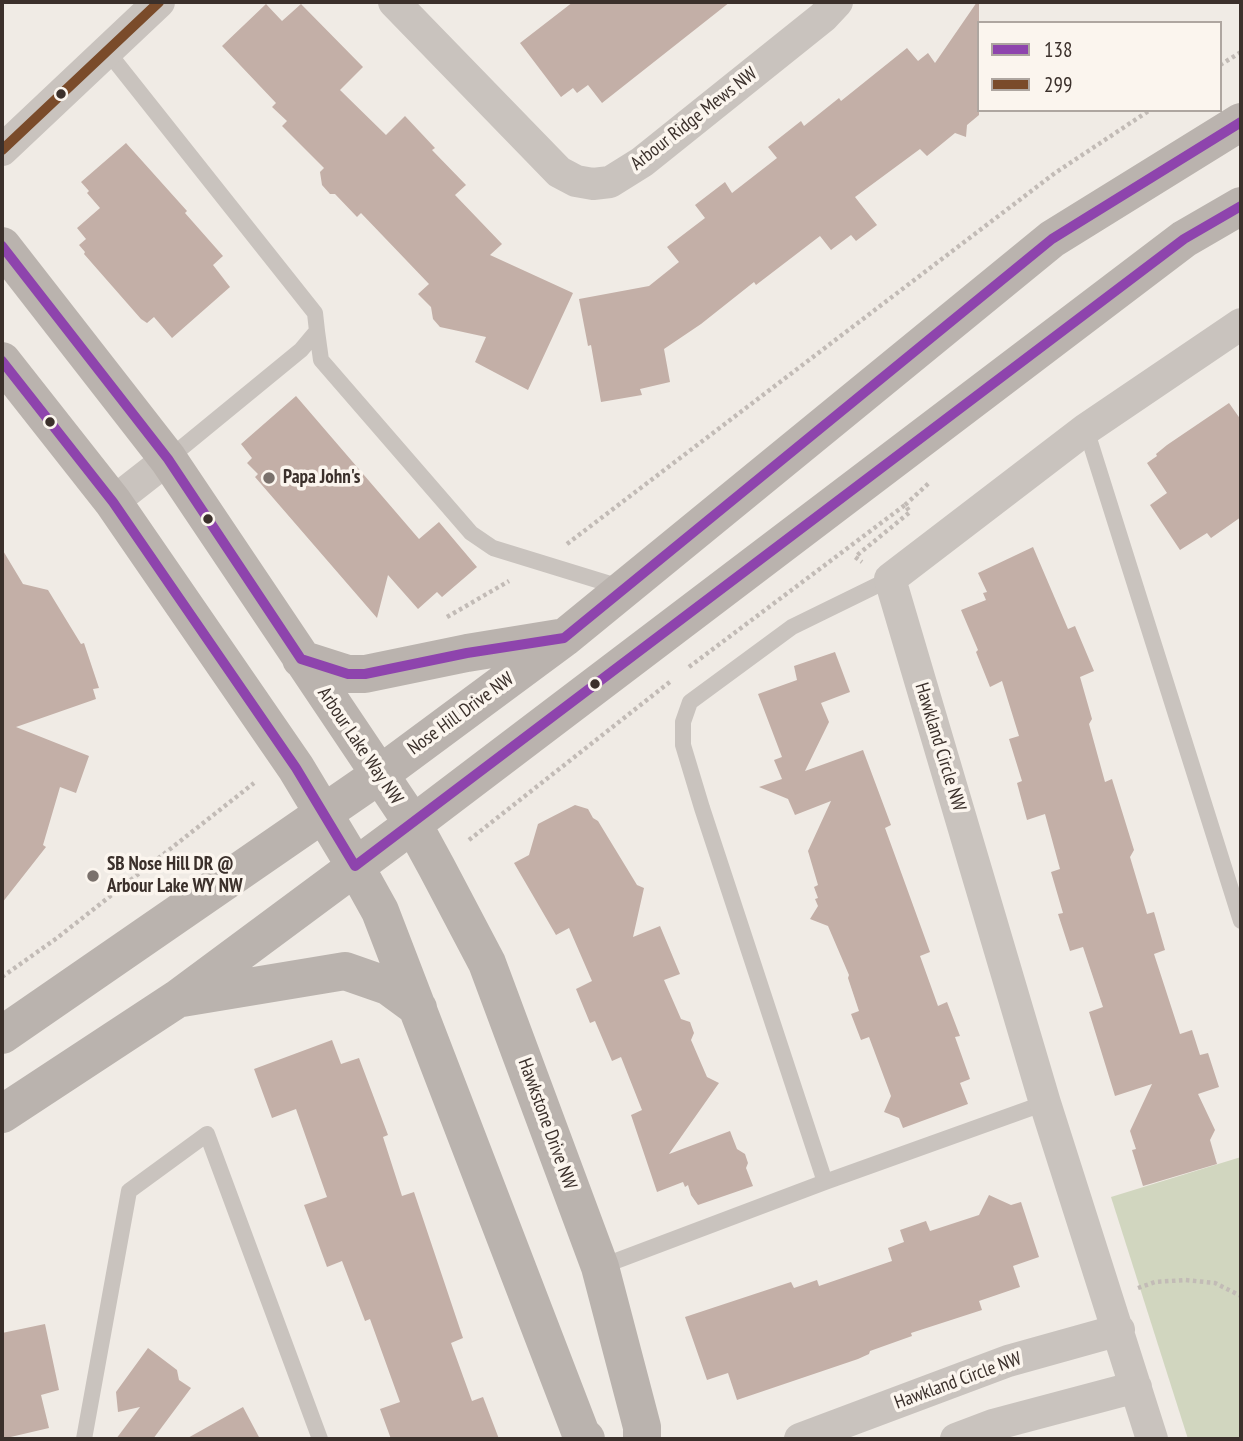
<!DOCTYPE html>
<html>
<head>
<meta charset="utf-8">
<style>
  body { margin:0 }
  #map { position:relative; width:1243px; height:1441px; overflow:hidden; background:#f0ebe5; font-family:"PT Sans Narrow",sans-serif }
  canvas { display:block }
  .frame { position:absolute; inset:0; border:4px solid #3b302b; pointer-events:none }
  .legend { position:absolute; left:977px; top:21px; width:245px; height:91px; box-sizing:border-box; background:#fbf5ee; border:2px solid #aea6a0; margin:0; padding:9px 12px; list-style:none; font-size:21px; color:#3b302b }
  .legend li { display:flex; align-items:center; gap:14px; height:35px }
  .legend b { width:35px; border:2px solid #aea6a0 }
</style>
</head>
<body>
<div id="map">
<canvas width="1243" height="1441"></canvas>
<div class="frame"></div>
<ul class="legend">
<li><b style="height:9px;background:#8e44ad"></b>138</li>
<li><b style="height:9px;background:#7a4b2a"></b>299</li>
</ul>
</div>
<script>
const g = document.querySelector('canvas').getContext('2d');
g.lineJoin = 'round';
function paint(path, color) {
  g.fillStyle = color;
  g.fill(path, 'evenodd');
}
function poly(rows) {
  const path = new Path2D();
  for (const r of rows) {
    path.moveTo(r[0], r[1]);
    for (let i = 2; i < r.length; i += 2) path.lineTo(r[i], r[i + 1]);
  }
  return path;
}
function strokePath(path, color, width, dash) {
  g.strokeStyle = color;
  g.lineWidth = width;
  g.lineCap = dash ? 'butt' : 'round';
  g.setLineDash(dash || []);
  g.stroke(path);
}
function write(font, color, halo, rows, align = 'center') {
  g.font = font + ' "PT Sans Narrow",sans-serif';
  g.lineWidth = 7;
  g.setLineDash([]);
  g.textBaseline = 'middle';
  g.strokeStyle = halo;
  g.fillStyle = color;
  for (const [text, x, y, turn = 0] of rows) {
    g.save();
    g.translate(x, y);
    g.rotate((+turn || 0) * Math.PI / 180);
    g.textAlign = isNaN(turn) ? turn : align;
    if (halo) g.strokeText(text, 0, 0);
    g.fillText(text, 0, 0);
    g.restore();
  }
}
const green = poly([
  [1241,1157,1241,1439,1188,1439,1111,1197]
]);
const building = poly([
  [573,2,730,2,602,103,588,85,577,93,573,88,561,97,520,43],
  [977,2,979,2,979,115,967,125,966,137,955,133,927,156,920,149,855,197,877,225,856,241,851,235,831,250,820,236,756,285,754,282,701,324,664,349,670,382,640,389,642,395,601,402,591,345,588,346,579,299,649,286,679,262,667,247,705,218,695,205,725,182,732,193,777,158,768,147,801,121,804,126,839,98,841,101,907,48,918,61,928,53,935,63],
  [266,4,282,21,301,4,363,67,340,90,386,135,405,116,435,148,432,150,466,185,455,195,502,244,490,255,573,293,528,390,475,362,486,337,440,327,433,319,431,307,418,294,429,284,361,213,357,217,335,194,330,194,322,185,320,172,324,168,282,126,287,121,272,107,276,103,222,46],
  [126,143,187,211,185,213,223,256,213,265,230,287,172,338,154,317,147,323,141,319,84,254,85,252,79,245,86,239,77,228,100,208,87,193,89,191,81,182],
  [296,396,419,539,439,522,477,567,442,597,437,592,418,609,388,575,377,618,255,477,258,474,247,463,252,458,241,444],
  [1229,403,1241,420,1241,517,1211,538,1207,533,1180,550,1150,505,1167,493,1147,463,1157,456,1156,454,1167,445],
  [1033,547,1068,629,1075,626,1094,671,1080,677,1092,719,1089,724,1105,782,1112,779,1134,850,1130,857,1147,914,1154,912,1165,950,1154,954,1180,1034,1192,1030,1200,1055,1208,1053,1219,1087,1198,1094,1215,1130,1210,1140,1217,1164,1143,1186,1132,1150,1136,1149,1130,1131,1152,1084,1115,1096,1089,1012,1103,1007,1083,947,1070,951,1058,914,1063,913,1051,872,1060,869,1045,814,1027,820,1017,783,1022,781,1009,739,1019,736,1002,681,990,687,976,652,978,650,961,610,986,600,983,593,987,592,978,573],
  [2,549,23,584,48,590,81,644,84,643,99,688,93,689,96,699,16,727,89,756,76,793,60,787,43,845,46,847,2,903],
  [835,652,850,692,821,703,829,722,805,771,863,750,891,825,885,828,930,952,920,956,938,1006,947,1002,960,1036,955,1037,970,1079,960,1083,968,1104,903,1128,899,1118,884,1112,891,1096,869,1037,861,1040,851,1014,859,1011,848,978,849,975,828,926,810,919,818,906,815,899,818,898,814,887,818,885,808,851,831,801,795,815,788,799,759,787,782,779,774,760,782,757,758,694,797,680,794,666],
  [575,805,588,809,593,818,598,821,637,885,644,888,633,937,660,926,680,974,664,980,681,1019,690,1022,694,1033,691,1040,707,1077,719,1083,669,1154,730,1131,737,1149,745,1154,748,1163,746,1168,753,1186,698,1205,691,1195,688,1185,685,1187,683,1182,657,1192,631,1115,642,1110,621,1057,612,1061,595,1021,590,1023,576,989,592,981,569,928,556,935,514,863,529,855,538,824],
  [332,1040,341,1064,359,1058,388,1135,383,1137,402,1196,414,1192,463,1338,451,1343,472,1401,483,1397,499,1439,391,1439,380,1409,400,1402,370,1319,365,1321,342,1261,327,1267,304,1205,327,1197,296,1109,272,1118,254,1069],
  [989,1195,1011,1205,1021,1202,1039,1257,1013,1266,1020,1287,979,1301,982,1310,911,1333,912,1336,870,1351,869,1354,858,1359,737,1400,728,1373,707,1380,685,1317,791,1282,794,1288,817,1280,819,1286,892,1261,888,1248,904,1242,900,1230,926,1221,930,1231,979,1215],
  [45,1324,59,1390,41,1395,49,1428,2,1439,2,1333],
  [148,1348,177,1370,179,1380,191,1388,153,1439,116,1439,140,1407,118,1412,116,1392],
  [243,1407,260,1439,186,1439]
]);
const path = poly([
  [1220,65,1241,52],
  [905,505,930,482],
  [567,544,1055,173,1150,110],
  [447,617,509,581],
  [689,667,905,505,910,512,855,557,862,562],
  [469,840,671,681],
  [2,977,57,938,254,783],
  [1138,1288,1155,1282,1185,1280,1215,1283,1241,1296]
]);
const lane = poly([
  [107,51,315,313,317,331,301,350,168,459],
  [317,331,321,360,471,533,493,548,623,588],
  [1086,429,1241,921],
  [825,1182,702,808,683,745,683,722,690,702,792,627,890,579],
  [600,1267,825,1182,1045,1103],
  [84,1439,129,1191,207,1134,320,1439]
]);
const street = poly([
  [394,2,559,172,576,181,593,184,610,182,642,162,823,17,837,2],
  [2,150,159,2],
  [113,502,168,459],
  [800,1439,1008,1361,1119,1330],
  [956,1439,993,1425,1136,1387],
  [1152,1439,1045,1103,890,579,1086,429,1241,324]
]);
const secondary = poly([
  [2,246,168,459,413,824,437,868,487,963,600,1267,642,1427,642,1439],
  [2,361,113,502,296,768,355,866,380,911,581,1434,586,1439],
  [301,659,348,674,365,674,467,653,559,638],
  [182,998,345,971,388,986,418,1008],
  [2,1035,379,775,564,638,1052,239,1241,122],
  [2,1114,177,999,413,824,1184,239,1241,206]
]);
const bus1 = poly([
  [2,246,168,459,301,659,348,674,365,674,467,653,564,638,1052,239,1241,122],
  [2,361,113,502,296,768,355,866,1184,239,1241,206]
]);
const bus2 = poly([
  [2,150,159,2]
]);
const markers = [
  [61,94,6,"#3b302b"],
  [50,422,6,"#3b302b"],
  [269,478,7,"#7a716c"],
  [208,519,6,"#3b302b"],
  [595,684,6,"#3b302b"],
  [93,876,7,"#7a716c"]
];
const streetNames = [
  ["Arbour Ridge Mews NW",694,119,-38],
  ["Nose Hill Drive NW",461,714,-36],
  ["Arbour Lake Way NW",360,746,56],
  ["Hawkland Circle NW",940,747,73],
  ["Hawkstone Drive NW",547,1124,70],
  ["Hawkland Circle NW",958,1381,-20]
];
const poiNames = [
  ["Papa John's",283,478],
  ["SB Nose Hill DR @",107,865],
  ["Arbour Lake WY NW",107,887]
];
paint(green, '#d1d6bf');
paint(building, '#c3afa7');
strokePath(path, '#c2bbb6', 4.5, [3.5, 3.5]);
strokePath(lane, '#c9c3be', 16);
strokePath(street, '#c9c3be', 32);
strokePath(secondary, '#bab3ae', 38);
strokePath(bus1, '#8e44ad', 10);
strokePath(bus2, '#7a4b2a', 10);
for (const [x, y, r, color] of markers) {
  const dot = new Path2D();
  dot.arc(x, y, r, 0, 2 * Math.PI);
  g.fillStyle = color;
  g.fill(dot);
  strokePath(dot, '#fbf5ee', 2.5);
}
write('19px', '#3b302b', '#fbf5ee', streetNames);
write('bold 19px', '#3b302b', '#fbf5ee', poiNames, 'left');
</script>
</body>
</html>
